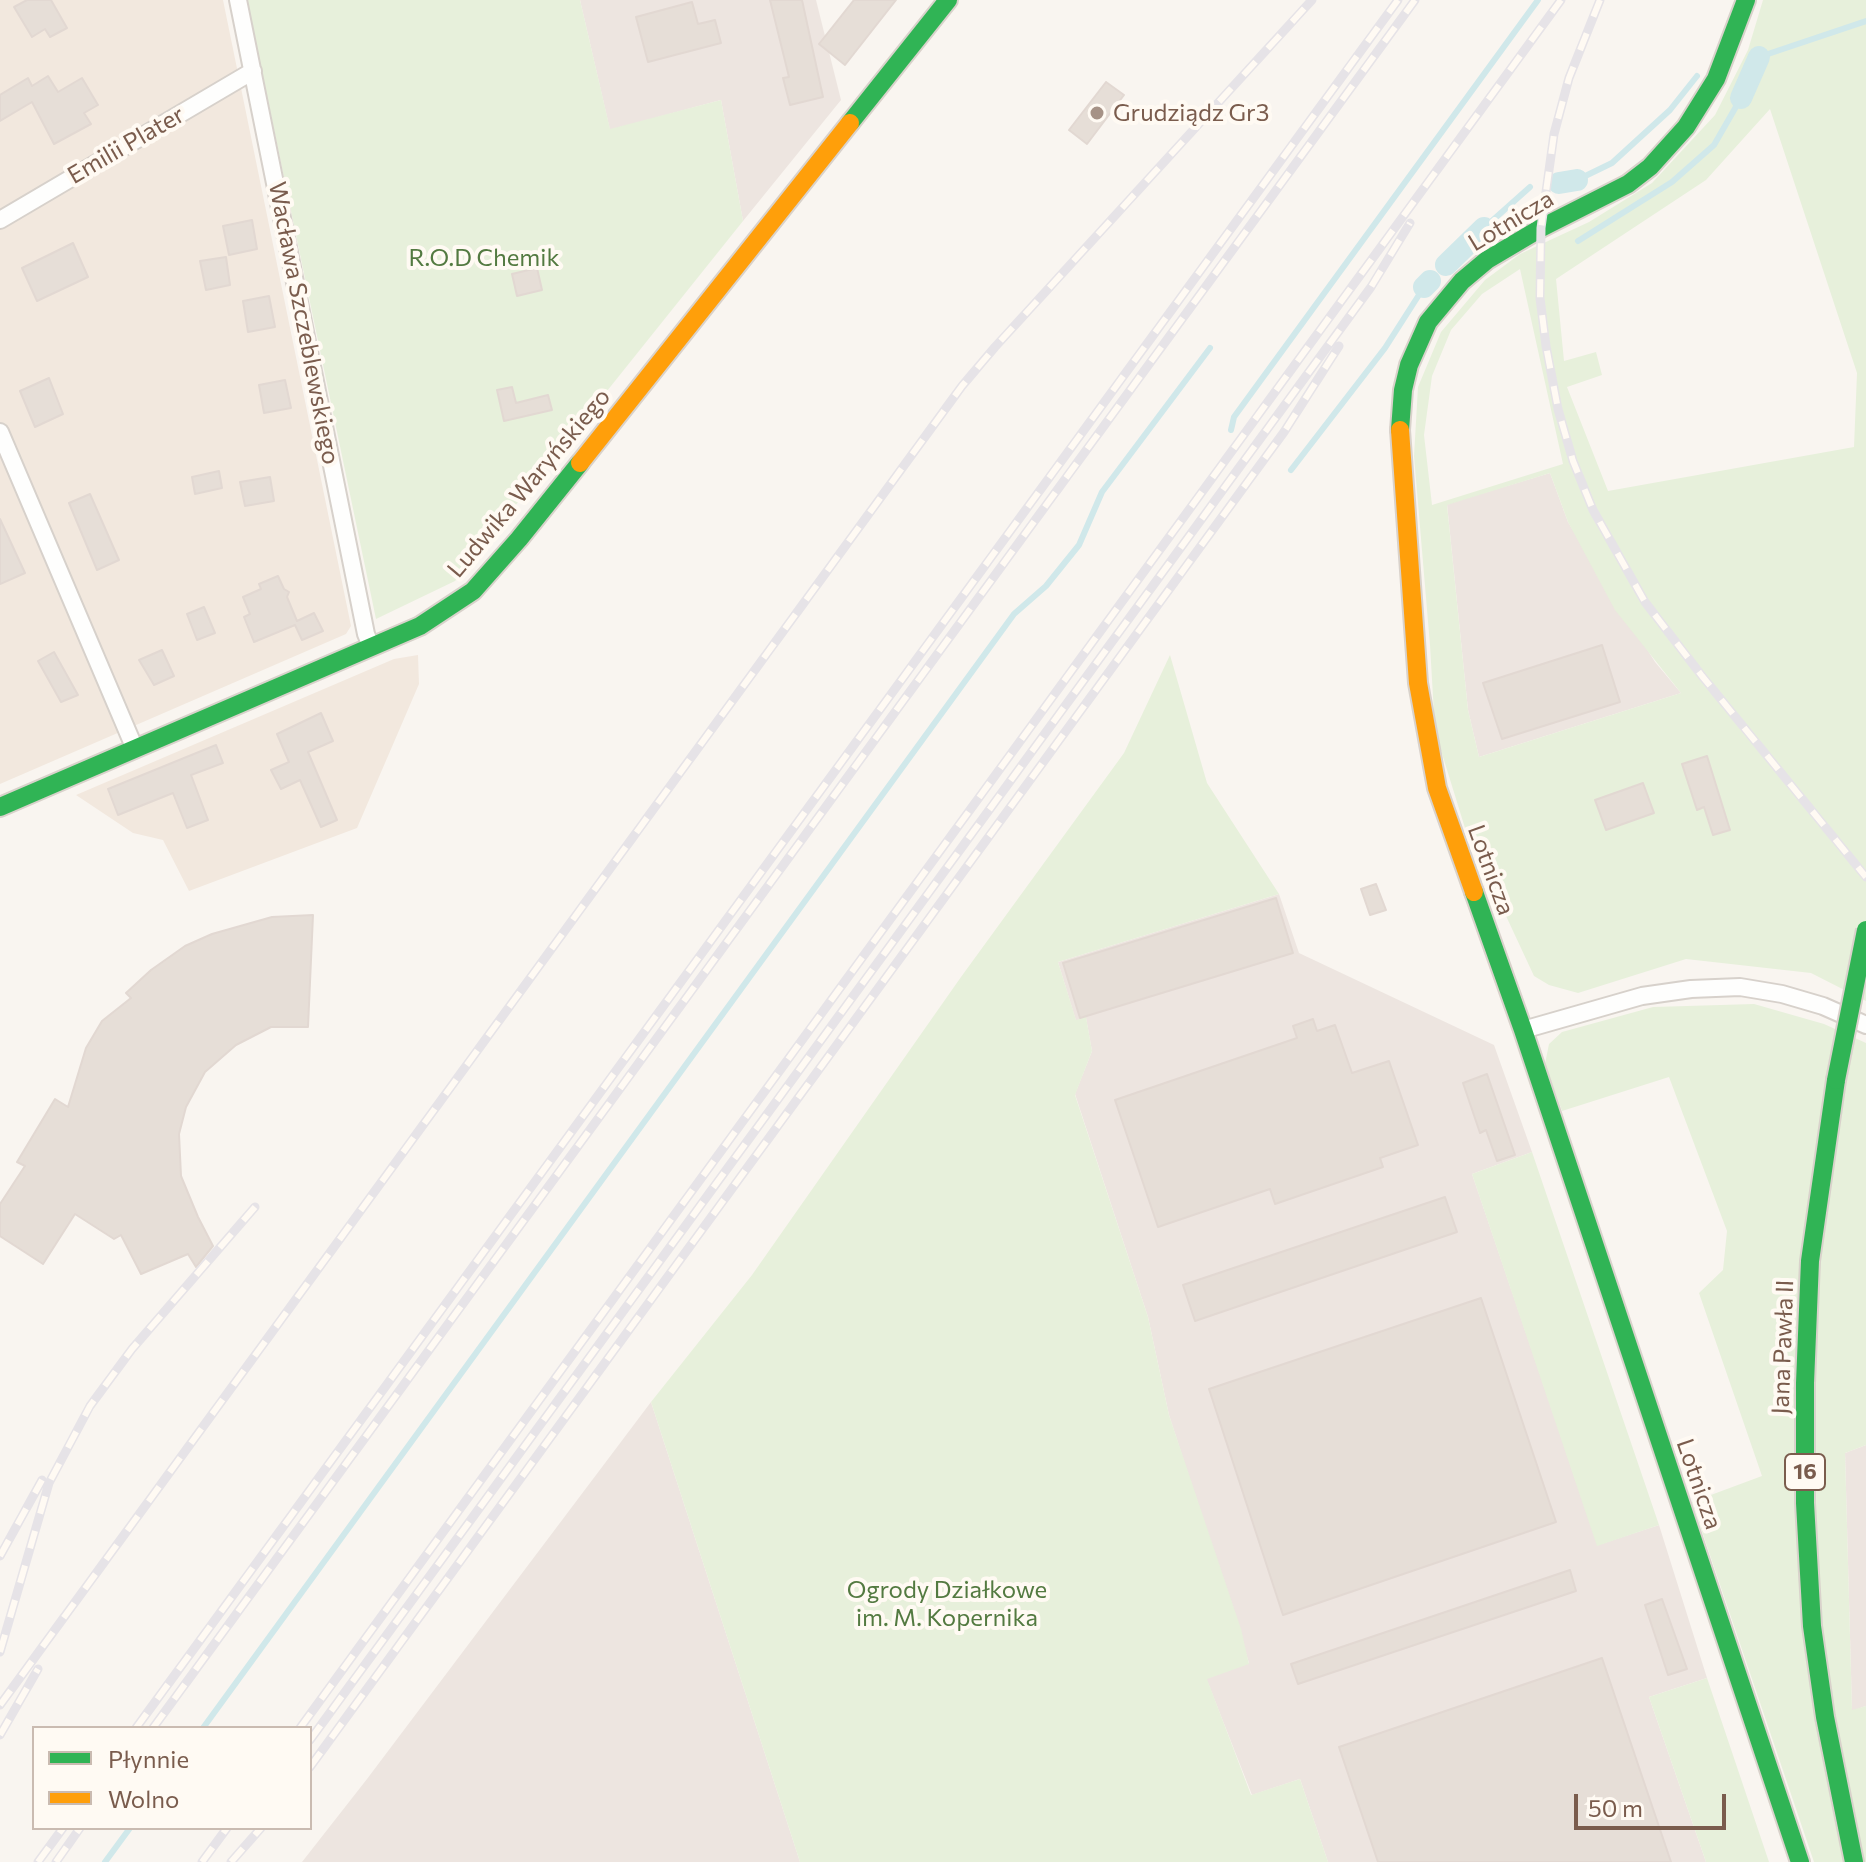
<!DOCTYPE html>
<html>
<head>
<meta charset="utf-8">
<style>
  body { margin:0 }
  #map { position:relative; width:1866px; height:1862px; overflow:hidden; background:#f9f5f0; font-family:Commissioner,sans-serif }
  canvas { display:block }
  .legend { position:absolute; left:32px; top:1726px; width:280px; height:104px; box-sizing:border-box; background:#fffaf3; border:2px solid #cabbb1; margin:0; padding:10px 14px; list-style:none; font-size:24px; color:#7a5c4d }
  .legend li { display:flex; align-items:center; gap:16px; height:40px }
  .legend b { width:40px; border:2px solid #cabbb1 }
  .scale { position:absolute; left:1574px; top:1794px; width:152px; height:36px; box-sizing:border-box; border:4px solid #7a5c4d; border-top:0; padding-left:10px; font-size:24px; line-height:28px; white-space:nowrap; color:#7a5c4d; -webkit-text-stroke:6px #fffaf3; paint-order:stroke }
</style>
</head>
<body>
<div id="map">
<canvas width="1866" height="1862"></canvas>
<ul class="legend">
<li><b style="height:10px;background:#30b455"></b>Płynnie</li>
<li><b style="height:10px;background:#ff9f0a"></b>Wolno</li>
</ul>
<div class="scale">50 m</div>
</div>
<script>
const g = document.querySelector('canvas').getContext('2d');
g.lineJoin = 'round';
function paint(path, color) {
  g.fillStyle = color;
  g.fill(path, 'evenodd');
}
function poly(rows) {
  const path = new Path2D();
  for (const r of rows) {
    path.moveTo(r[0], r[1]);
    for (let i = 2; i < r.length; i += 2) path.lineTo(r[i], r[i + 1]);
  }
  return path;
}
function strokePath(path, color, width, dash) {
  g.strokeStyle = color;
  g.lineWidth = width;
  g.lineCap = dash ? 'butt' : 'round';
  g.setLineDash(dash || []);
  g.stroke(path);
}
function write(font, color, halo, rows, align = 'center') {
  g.font = font + ' Commissioner,sans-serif';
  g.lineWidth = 8;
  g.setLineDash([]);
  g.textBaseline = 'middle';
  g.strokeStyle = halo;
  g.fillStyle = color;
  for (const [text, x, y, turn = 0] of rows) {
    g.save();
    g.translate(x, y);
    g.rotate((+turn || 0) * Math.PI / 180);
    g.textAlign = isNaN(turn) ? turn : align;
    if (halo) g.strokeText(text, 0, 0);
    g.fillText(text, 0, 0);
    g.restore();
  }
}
const residential = poly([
  [0,0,223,0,351,626,346,634,0,784],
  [418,655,419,684,357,828,189,891,163,840,133,833,76,795,394,659]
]);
const industrial = poly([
  [580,0,816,0,841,100,743,221,721,100,610,130],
  [1550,473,1568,522,1655,662,1681,693,1479,757,1468,710,1447,504],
  [1279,894,1299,953,1494,1045,1532,1152,1472,1174,1598,1545,1659,1525,1707,1678,1649,1697,1706,1862,1328,1862,1300,1779,1252,1795,1206,1678,1249,1663,1169,1415,1148,1317,1075,1094,1092,1051,1086,1018,1076,1021,1058,962],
  [651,1402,800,1862,302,1862,367,1779],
  [1866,1445,1866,1706,1852,1711,1845,1453]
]);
const green = poly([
  [247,0,580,0,610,129,721,100,743,221,455,581,376,619],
  [1763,0,1866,0,1866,1001,1811,973,1686,959,1578,993,1549,985,1534,976,1465,828,1435,731,1430,645,1414,456,1418,387,1441,332,1485,280,1520,254,1589,222,1652,183,1715,115,1748,50],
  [1770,109,1857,373,1854,447,1608,491,1567,387,1602,375,1596,352,1564,361,1556,279,1706,180],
  [1520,269,1563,464,1432,505,1424,435,1432,376,1451,330,1482,294],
  [1550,473,1568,522,1615,610,1681,693,1479,757,1468,710,1447,505],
  [1170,655,1207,783,1279,894,1058,962,1076,1020,1086,1017,1092,1051,1075,1095,1148,1317,1169,1415,1241,1629,1249,1664,1207,1679,1251,1795,1300,1779,1328,1862,800,1862,651,1402,752,1275,961,977,1124,753],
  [1754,1004,1824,1024,1866,1043,1866,1445,1845,1453,1852,1710,1866,1706,1866,1862,1814,1862,1692,1502,1762,1476,1699,1293,1723,1270,1727,1231,1669,1077,1562,1111,1545,1064,1549,1044,1562,1032,1653,1007],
  [1532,1152,1659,1525,1597,1546,1472,1174],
  [1707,1678,1769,1862,1706,1862,1649,1697]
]);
const stream = poly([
  [1759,57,1866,21],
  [1577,180,1612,163,1670,110,1697,76],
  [1484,228,1530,187],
  [1578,241,1672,182,1714,145,1741,98],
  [1231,430,1234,417,1538,0],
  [1291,470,1385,348,1424,287],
  [203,1728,1014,614,1046,586,1079,545,1102,492,1210,348],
  [105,1862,130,1828]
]);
const canal = poly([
  [1741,98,1759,57],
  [1559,183,1577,180],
  [1446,265,1484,228],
  [1424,287,1430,281]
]);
const building = poly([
  [27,0,51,0,67,28,50,37,45,29,32,37,14,7,27,0],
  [770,0,802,0,823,97,790,105,783,78,789,77,770,0],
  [854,0,896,0,845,65,819,44,854,0],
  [692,2,698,24,715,20,721,43,648,62,636,17,692,2],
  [48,76,58,92,82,78,98,105,84,113,91,124,54,144,32,102,0,121,0,95,28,78,32,86,48,76],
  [1106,82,1124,95,1087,144,1069,130,1106,82],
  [252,220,257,249,229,255,223,226,252,220],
  [73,243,88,277,37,301,22,268,73,243],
  [226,257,230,285,206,290,200,261,226,257],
  [537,268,542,290,517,296,512,274,537,268],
  [269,296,275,327,248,332,243,301,269,296],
  [49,378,63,414,35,427,20,391,49,378],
  [285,380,291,408,264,413,259,385,285,380],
  [512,387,516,403,548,395,552,410,504,421,497,390,512,387],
  [219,471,222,488,195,494,192,477,219,471],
  [270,477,274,501,245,506,240,482,270,477],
  [90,494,119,560,97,570,69,503,90,494],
  [0,519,25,573,0,584,0,519],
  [278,576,284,589,289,592,287,597,297,621,314,613,323,631,302,640,295,625,254,642,244,617,250,614,243,597,261,589,259,584,278,576],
  [204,607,215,633,197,640,187,614,204,607],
  [1602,645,1620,702,1502,739,1483,683,1602,645],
  [162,650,174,676,154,685,139,660,162,650],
  [54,652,78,695,61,702,38,661,54,652],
  [321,713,333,741,308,752,337,820,321,827,300,780,281,789,271,770,289,762,277,734,321,713],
  [216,745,223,763,191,775,208,820,187,828,173,793,118,815,108,789,216,745],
  [1707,756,1730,830,1713,835,1704,807,1697,810,1682,764,1707,756],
  [1643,783,1654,813,1606,830,1595,800,1643,783],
  [1376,884,1386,910,1370,915,1361,889,1376,884],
  [1276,898,1293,953,1080,1018,1063,963,1276,898],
  [313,915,308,1027,271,1027,236,1045,205,1072,186,1107,179,1134,181,1176,198,1217,213,1246,196,1267,188,1254,141,1274,121,1235,114,1239,75,1214,43,1264,0,1236,0,1204,25,1166,17,1162,55,1099,68,1107,86,1048,102,1021,131,998,126,993,151,970,185,946,212,934,272,917,313,915],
  [1313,1019,1317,1031,1335,1025,1352,1073,1389,1061,1418,1145,1380,1158,1383,1167,1275,1204,1270,1189,1158,1227,1115,1100,1297,1038,1293,1026,1313,1019],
  [1487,1074,1515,1155,1497,1161,1486,1130,1480,1133,1463,1083,1487,1074],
  [1445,1197,1457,1232,1195,1321,1183,1285,1445,1197],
  [1481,1298,1556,1522,1283,1615,1209,1389,1481,1298],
  [1570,1570,1576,1591,1298,1684,1291,1664,1570,1570],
  [1662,1599,1687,1669,1668,1675,1645,1605,1662,1599],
  [1602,1658,1671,1862,1378,1862,1339,1747,1602,1658]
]);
const street = poly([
  [238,0,366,634,371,646],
  [0,220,253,71],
  [0,432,135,749],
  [1523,1030,1642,996,1691,989,1740,987,1782,994,1823,1006,1866,1025]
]);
const fast = poly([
  [850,123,948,0],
  [1400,430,1403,390,1409,365,1428,322,1462,281,1487,260,1541,228,1628,184,1650,167,1686,127,1716,79,1746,0],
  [0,807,420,626,473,591,519,539,580,463],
  [1474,892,1523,1030,1800,1862],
  [1836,1080,1810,1261,1805,1383,1805,1503,1812,1626,1825,1717,1854,1862]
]);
const slow = poly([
  [1400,430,1418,683,1437,788,1474,892],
  [580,463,850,123]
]);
const rail = poly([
  [1600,0,1569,78,1554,134,1541,228,1540,298,1546,346,1558,409,1573,461,1593,510,1645,602,1702,676,1866,877],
  [0,1556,42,1480],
  [0,1652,49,1483,90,1406,132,1349,255,1207],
  [0,1705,962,386,995,347,1312,0],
  [136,1728,1398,0],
  [153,1728,1415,0],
  [300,1728,1561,0],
  [0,1735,38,1669],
  [310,1740,1371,287,1410,223],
  [310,1767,1284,432,1339,346],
  [38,1862,63,1828],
  [56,1862,80,1828],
  [202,1862,227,1828],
  [231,1862,261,1828]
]);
const fastBridge = poly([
  [1836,1080,1866,930]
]);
const markers = [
  [1097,113,8,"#a69286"]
];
const shields = [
  [1805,1472,40]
];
const shieldNames = [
  ["16",1805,1472]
];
const poiNames = [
  ["Grudziądz Gr3",1113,113]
];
const streetNames = [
  ["Emilii Plater",126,145,-30],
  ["Lotnicza",1511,221,-31],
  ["Wacława Szczeblewskiego",304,323,79],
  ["Ludwika Waryńskiego",529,483,-50],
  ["Lotnicza",1491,870,70],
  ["Jana Pawła II",1783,1347,-88],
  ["Lotnicza",1699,1484,71]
];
const parkNames = [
  ["R.O.D Chemik",484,258],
  ["Ogrody Działkowe",947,1590],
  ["im. M. Kopernika",947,1618]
];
paint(residential, '#f2e8de');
paint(industrial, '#ede5e0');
paint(green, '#e7f0db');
strokePath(stream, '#d0e8ea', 6);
strokePath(canal, '#d0e8ea', 22);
paint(building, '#e6ded7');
strokePath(building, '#e2d8d2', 2);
strokePath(street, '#d7d1cb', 20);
strokePath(fast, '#d9d2cb', 22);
strokePath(slow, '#d9d2cb', 22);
strokePath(street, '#fefefd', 16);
strokePath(fast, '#30b455', 18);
strokePath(slow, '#ff9f0a', 18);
strokePath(rail, '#e6e3e7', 9);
strokePath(rail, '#fffaf3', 6, [18]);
strokePath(fastBridge, '#dad1cc', 22, []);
strokePath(fastBridge, '#30b455', 18);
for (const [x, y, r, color] of markers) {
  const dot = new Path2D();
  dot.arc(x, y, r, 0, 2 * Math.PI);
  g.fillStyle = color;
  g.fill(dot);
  strokePath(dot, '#fffaf3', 3);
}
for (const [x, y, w] of shields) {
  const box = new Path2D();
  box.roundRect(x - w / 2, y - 18, w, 36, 6);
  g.fillStyle = '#fffaf3';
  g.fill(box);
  strokePath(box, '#7a5c4d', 2);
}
write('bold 22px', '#7a5c4d', null, shieldNames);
write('24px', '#7a5c4d', '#fffaf3', poiNames, 'left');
write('24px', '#7a5c4d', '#fffaf3', streetNames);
write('24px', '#537a41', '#fffaf3', parkNames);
</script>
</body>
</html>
